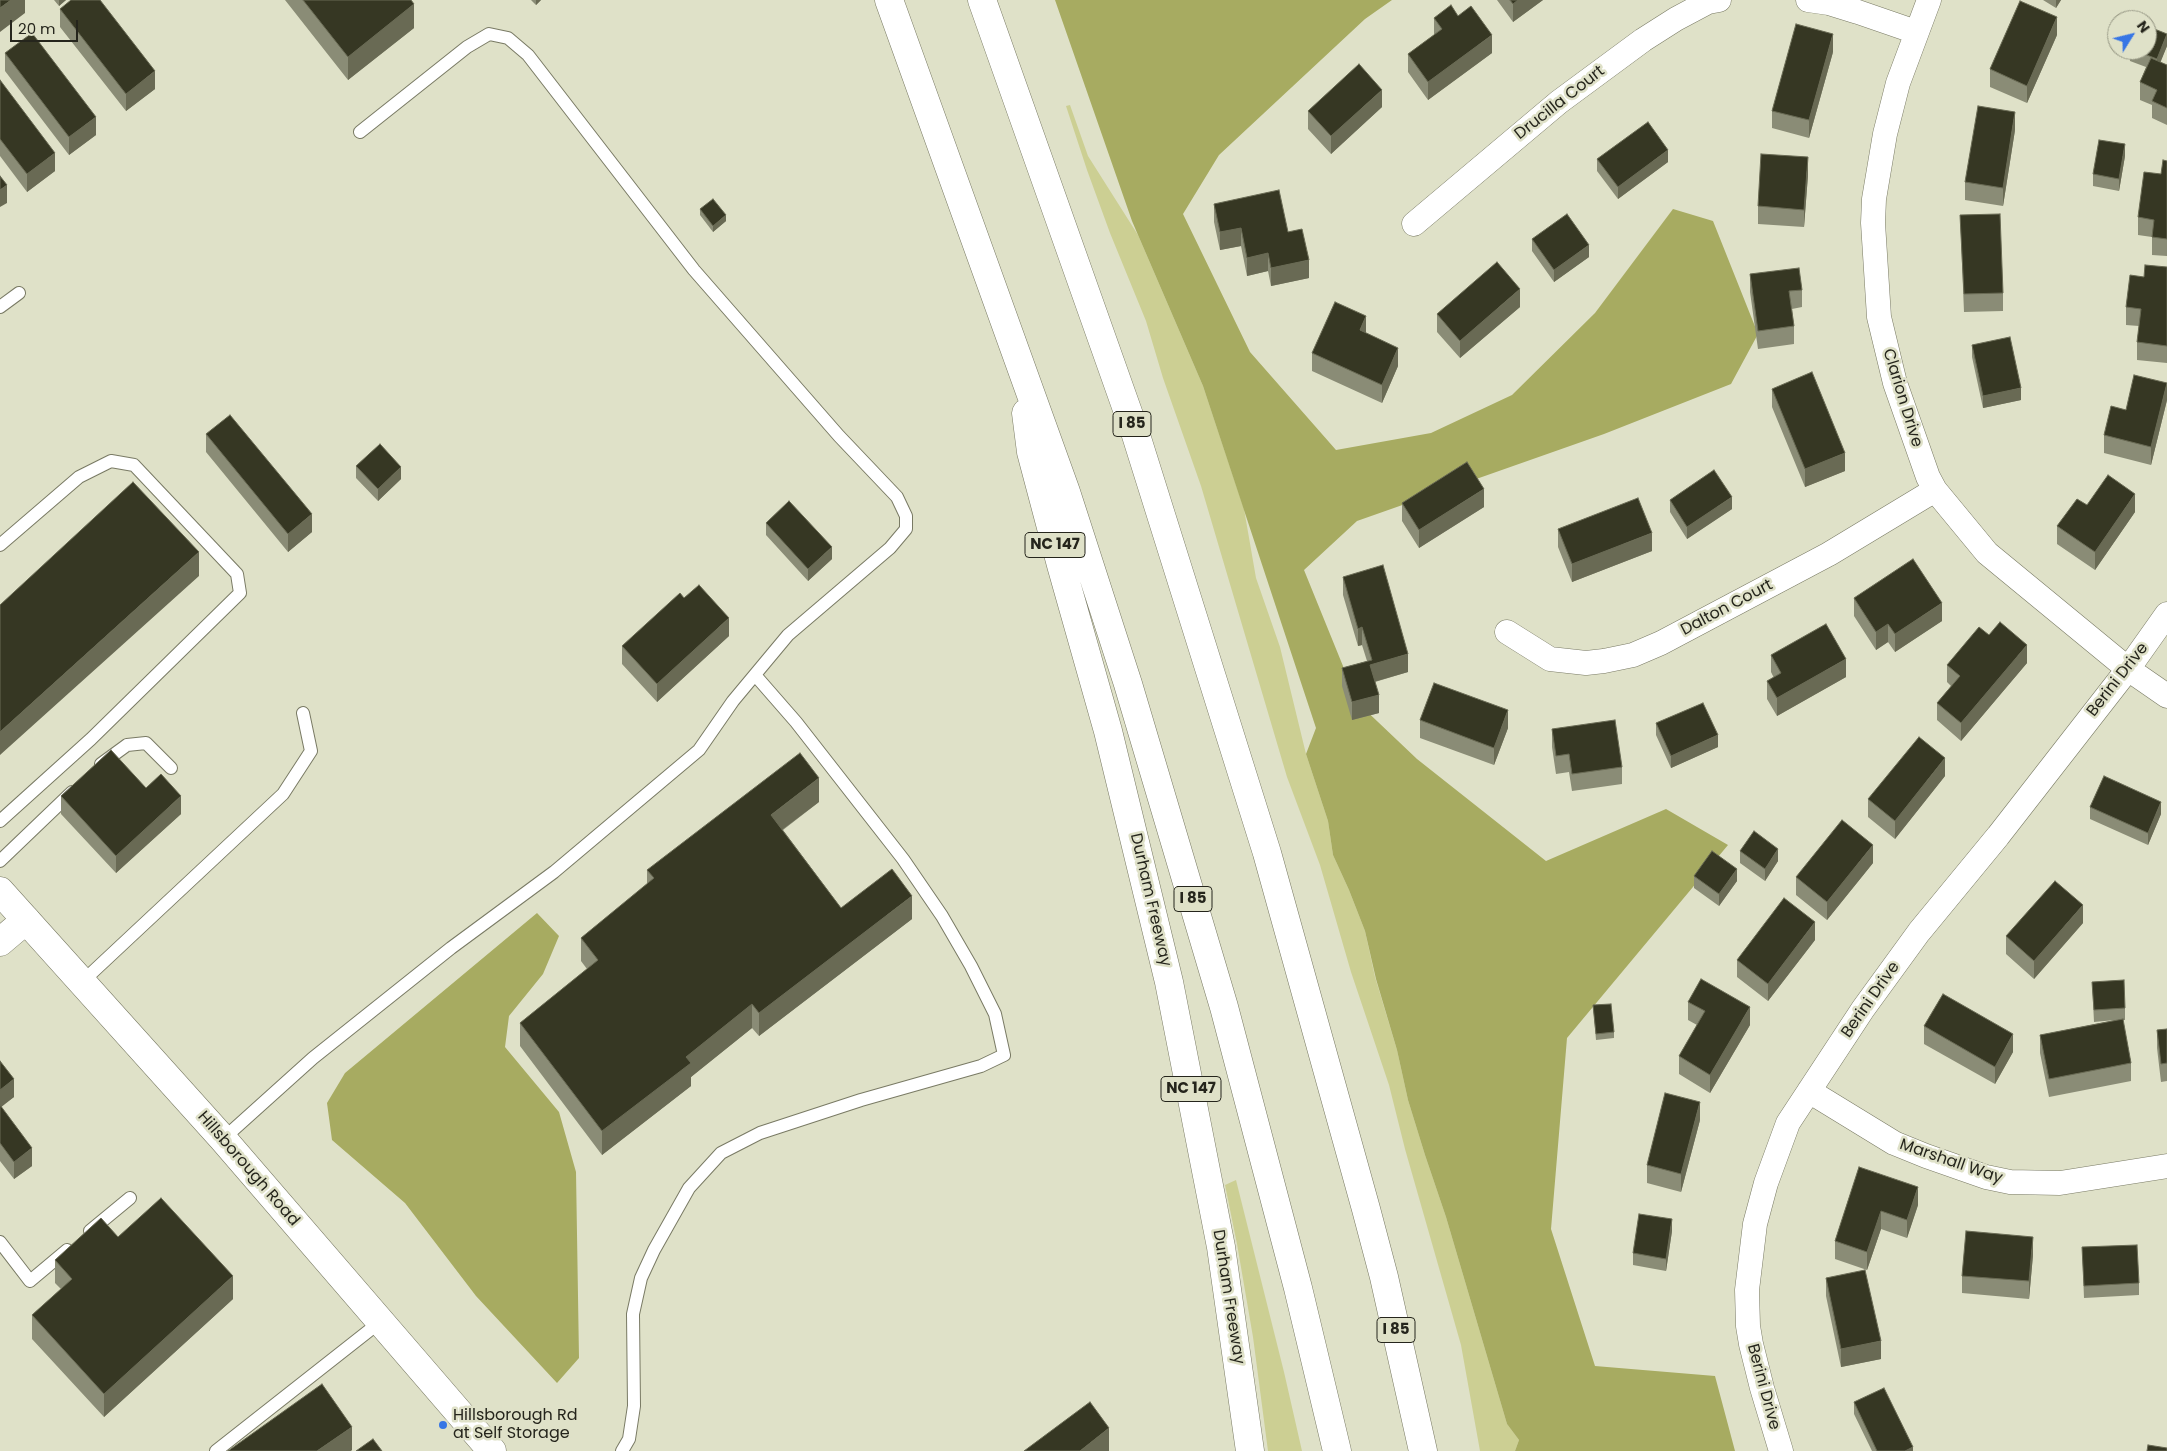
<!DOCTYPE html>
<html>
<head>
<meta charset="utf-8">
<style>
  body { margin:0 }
  #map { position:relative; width:2167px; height:1451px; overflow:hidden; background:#dfe1c8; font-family:Poppins,sans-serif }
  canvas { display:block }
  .north { position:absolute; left:2107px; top:10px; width:50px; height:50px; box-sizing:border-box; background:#dfe1c8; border:1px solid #959683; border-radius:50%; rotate:54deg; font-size:14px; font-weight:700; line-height:20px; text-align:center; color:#25251c }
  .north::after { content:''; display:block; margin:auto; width:18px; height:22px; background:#3776e5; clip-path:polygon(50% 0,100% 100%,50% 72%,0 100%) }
  .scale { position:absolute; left:10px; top:20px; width:68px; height:22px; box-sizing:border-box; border:2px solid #25251c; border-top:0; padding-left:6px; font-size:15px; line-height:18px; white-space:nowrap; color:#25251c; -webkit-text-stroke:4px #dfe1c8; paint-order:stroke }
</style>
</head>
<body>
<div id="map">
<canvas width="2167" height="1451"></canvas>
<div class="north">N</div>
<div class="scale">20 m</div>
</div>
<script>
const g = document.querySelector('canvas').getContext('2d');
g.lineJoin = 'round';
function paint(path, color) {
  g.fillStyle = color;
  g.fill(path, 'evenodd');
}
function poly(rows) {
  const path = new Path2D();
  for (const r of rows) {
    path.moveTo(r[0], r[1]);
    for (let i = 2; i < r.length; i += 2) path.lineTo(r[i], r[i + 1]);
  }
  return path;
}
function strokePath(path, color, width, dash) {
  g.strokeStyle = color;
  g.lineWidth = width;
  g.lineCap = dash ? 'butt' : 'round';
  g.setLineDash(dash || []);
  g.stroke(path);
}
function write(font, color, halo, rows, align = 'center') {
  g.font = font + ' Poppins,sans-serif';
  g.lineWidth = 5;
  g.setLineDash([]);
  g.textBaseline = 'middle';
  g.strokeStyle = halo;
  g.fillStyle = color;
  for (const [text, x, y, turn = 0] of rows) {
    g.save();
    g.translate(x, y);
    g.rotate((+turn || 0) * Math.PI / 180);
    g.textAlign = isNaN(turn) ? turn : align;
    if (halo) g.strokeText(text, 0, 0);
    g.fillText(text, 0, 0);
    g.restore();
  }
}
const green = poly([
  [1070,105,1088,156,1138,235,1203,386,1244,509,1256,578,1280,647,1306,754,1328,821,1333,855,1349,890,1365,931,1375,977,1397,1050,1408,1100,1425,1155,1446,1217,1507,1424,1519,1440,1515,1451,1480,1451,1461,1345,1405,1149,1389,1085,1351,972,1320,865,1287,777,1201,486,1163,378,1146,321,1110,233,1087,170,1066,106],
  [1236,1180,1284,1372,1302,1451,1268,1451,1253,1337,1237,1244,1225,1185]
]);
const forest = poly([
  [1055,0,1392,0,1365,19,1219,155,1183,214,1250,352,1336,450,1431,433,1512,395,1595,313,1673,209,1713,221,1758,334,1731,384,1604,434,1357,521,1304,570,1358,703,1417,759,1546,861,1666,809,1728,845,1567,1038,1551,1229,1595,1366,1715,1376,1735,1451,1515,1451,1519,1440,1507,1424,1446,1217,1425,1155,1408,1100,1397,1050,1376,979,1365,931,1349,890,1333,855,1328,821,1306,754,1316,728,1203,386,1132,221],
  [537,913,559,936,543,974,509,1016,505,1047,559,1112,576,1172,579,1358,557,1383,476,1296,405,1203,332,1140,327,1103,345,1073]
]);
const service = poly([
  [0,307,19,293],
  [0,545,79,477,111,461,134,465,237,574,240,593,91,739,0,821],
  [101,764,127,745,146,743,171,768],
  [0,861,72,792],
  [82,982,283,794,311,751,303,713],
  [223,1139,313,1058,451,948,554,872,699,750,733,701,788,635,890,548,906,529,906,516,897,497,839,436,694,270,528,55,508,38,489,34,467,47,360,132],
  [90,1231,130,1198],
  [0,1242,30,1281,67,1250],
  [216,1451,380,1322],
  [622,1451,629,1439,634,1406,633,1314,641,1278,654,1250,689,1188,721,1153,760,1133,861,1100,981,1066,1004,1055,995,1014,971,966,942,916,903,859,796,722,755,675]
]);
const minor = poly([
  [1808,0,1829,3,1858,12,1916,32],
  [1929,0,1898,83,1885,134,1874,199,1873,223,1879,317,1895,383,1928,477,1935,490,1987,553,2128,669,2167,696],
  [1414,224,1559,102,1643,40,1676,19,1708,2,1719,0],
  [1507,632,1550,659,1586,663,1604,661,1633,655,1661,643,1829,554,1935,490],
  [1809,1091,1894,1143,1926,1156,1986,1177,2010,1182,2060,1183,2167,1166],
  [1781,1451,1762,1388,1751,1344,1748,1326,1747,1290,1755,1224,1766,1183,1788,1123,1863,1009,1919,932,1998,836,2128,669,2167,614]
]);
const tertiary = poly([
  [0,942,26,920]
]);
const primary = poly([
  [0,891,223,1139,492,1451]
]);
const motorway = poly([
  [889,0,1066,492,1128,684,1224,1007,1298,1288,1337,1451],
  [982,0,1135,432,1267,853,1366,1209,1384,1277,1423,1451],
  [1026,413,1031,452,1061,565,1108,731,1169,982,1221,1247,1250,1451]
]);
const wall = poly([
  [54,0,66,0,59,6],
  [285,0,411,0,414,28,348,80],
  [531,0,541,0,536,5],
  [1497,0,1543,0,1513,22],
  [2043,0,2061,0,2056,8],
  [60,9,155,89,126,111,60,27],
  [1434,18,1492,53,1428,100,1408,72,1408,54,1434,35],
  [2057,35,2027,103,1990,87,1990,69],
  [2167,46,2160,62,2167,65,2167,125,2152,118,2152,105,2140,100,2140,82,2146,67,2130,61,2130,50,2147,50],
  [1833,52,1809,138,1772,128,1772,111],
  [5,53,96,135,69,155,5,71],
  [0,80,55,171,27,192,0,156],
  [1382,107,1331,154,1308,129,1308,111],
  [2015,130,2003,206,1965,200,1965,182],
  [2125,156,2119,191,2093,186,2093,174],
  [1597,159,1668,162,1618,199,1597,171],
  [2167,161,2167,256,2152,255,2152,237,2138,235,2138,217,2161,174],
  [1808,175,1804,227,1758,224,1758,206],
  [1214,204,1288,232,1309,278,1271,286,1268,271,1247,276,1241,246,1220,250,1214,222],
  [700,209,726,221,713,232,700,215],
  [1960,215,2003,293,2003,311,1964,312],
  [1532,239,1589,257,1554,282,1532,251],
  [2167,267,2167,363,2137,360,2137,342,2139,326,2126,325,2126,307,2144,277],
  [1750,274,1802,290,1802,307,1792,309,1794,326,1794,344,1758,349,1750,292],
  [1520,307,1460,358,1437,332,1437,314],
  [1366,333,1398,366,1382,403,1312,371,1312,353],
  [1972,345,2021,400,1983,408,1972,357],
  [1772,389,1845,471,1805,487,1772,407],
  [2167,400,2151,465,2104,453,2104,435,2126,410],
  [206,434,312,532,288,552,206,452],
  [356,466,401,479,378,501,356,478],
  [1670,500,1732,509,1687,539,1670,512],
  [1402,503,1484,507,1419,548,1402,521],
  [2087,505,2135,512,2095,570,2057,544,2057,526],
  [766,523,832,559,808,581,766,535],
  [1558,529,1652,551,1572,582,1558,547],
  [1343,577,1408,672,1375,682,1379,713,1352,720,1342,686,1342,668,1367,661,1362,645,1358,646,1343,595],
  [684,598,729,636,657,702,622,664,622,646],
  [1854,598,1942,621,1895,652,1888,642,1876,650,1854,616],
  [1989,635,2027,663,1961,741,1937,720,1937,703,1951,686,1947,682,1947,665],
  [1771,655,1846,677,1777,716,1767,699,1767,681,1774,678,1771,672],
  [1420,720,1508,728,1494,765,1420,738],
  [1656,723,1718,747,1671,768,1656,735],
  [1552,729,1622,767,1622,784,1572,791,1569,772,1556,774,1552,747],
  [1945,776,1895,839,1868,817,1868,799],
  [146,788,181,814,116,873,61,814,61,796],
  [819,802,783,830,841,908,912,919,759,1036,752,1028,691,1077,691,1086,602,1155,520,1046,520,1023,587,969,581,961,581,938,647,885,647,870],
  [2090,807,2161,814,2148,845,2090,819],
  [1740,851,1778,861,1765,881,1740,863],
  [1873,863,1827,920,1796,895,1796,877],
  [1694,876,1737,881,1719,906,1694,888],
  [2083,923,2034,979,2006,954,2006,936],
  [1815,940,1768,1001,1737,977,1737,960],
  [2092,982,2125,1008,2125,1020,2123,1020,2131,1063,2131,1081,2049,1097,2040,1053,2040,1035,2115,1020,2094,1022],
  [1688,1002,1750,1025,1710,1093,1679,1074,1679,1056,1697,1025,1688,1020],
  [1593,1005,1614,1032,1614,1038,1596,1040],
  [1924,1026,2013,1052,1995,1084,1924,1044],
  [2167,1029,2167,1081,2161,1082,2157,1048,2157,1030],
  [0,1061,14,1097,1,1106,32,1166,14,1179,0,1161],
  [1700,1120,1681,1192,1647,1183,1647,1165],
  [1859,1167,1918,1205,1907,1238,1881,1229,1867,1270,1835,1259,1835,1241],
  [1672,1231,1666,1271,1633,1265,1633,1253],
  [118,1237,233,1299,104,1417,32,1339,32,1315,61,1289,55,1283,55,1260],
  [2082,1247,2139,1283,2139,1295,2084,1298],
  [2033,1255,2029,1299,1962,1293,1962,1276],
  [1826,1278,1881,1359,1841,1367,1826,1296],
  [1854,1402,1913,1451,1872,1451,1854,1414]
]);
const shadedWall = poly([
  [11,0,25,0,25,13,0,32,0,8],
  [59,0,66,0,59,6],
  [536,0,541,0,536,5],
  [1518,0,1543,0,1513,22,1513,4],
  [2056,0,2061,0,2056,8],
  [414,4,414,28,348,80,348,57],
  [2057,17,2057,35,2027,103,2027,86],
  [1833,34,1833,52,1809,138,1809,120],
  [2167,34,2167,46,2157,71,2157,59],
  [1492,35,1492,53,1428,100,1428,82],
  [155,71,155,89,126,111,126,94],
  [1382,90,1382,107,1331,154,1331,136],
  [2015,112,2015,130,2003,206,2003,188],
  [96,117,96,135,69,155,69,137],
  [2125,144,2125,156,2119,191,2119,179],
  [1668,150,1668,162,1618,199,1618,187],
  [55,153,55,171,27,192,27,174],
  [1808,157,1808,175,1804,227,1804,210],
  [7,185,7,203,0,207,0,190],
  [726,215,726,221,713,232,713,226],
  [1241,228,1241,246,1220,250,1220,232],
  [1589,245,1589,257,1554,282,1554,270],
  [1268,253,1268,271,1247,276,1247,258],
  [1309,260,1309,278,1271,286,1271,268],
  [1520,289,1520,307,1460,358,1460,341],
  [1366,316,1366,334,1360,330],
  [1398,348,1398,366,1382,403,1382,385],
  [2167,383,2167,400,2151,465,2151,447],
  [2021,388,2021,400,1983,408,1983,396],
  [1845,453,1845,471,1805,487,1805,469],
  [401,467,401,479,378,501,378,489],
  [1484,489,1484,507,1419,548,1419,530],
  [2135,494,2135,512,2095,570,2095,552],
  [1732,497,1732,509,1687,539,1687,527],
  [312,514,312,532,288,552,288,534],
  [1652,533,1652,551,1572,582,1572,564],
  [832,547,832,559,808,581,808,569],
  [199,552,199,576,0,755,0,732],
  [1942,603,1942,621,1895,652,1895,634],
  [729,618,729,636,657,702,657,684],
  [1888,624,1888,642,1876,650,1876,632],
  [1362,627,1362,645,1358,646,1358,629],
  [2027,645,2027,663,1961,741,1961,723],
  [1408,654,1408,672,1370,683,1370,665],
  [1846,659,1846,677,1777,716,1777,698],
  [1379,695,1379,713,1352,720,1352,702],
  [1508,710,1508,728,1494,765,1494,748],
  [1718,735,1718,747,1671,768,1671,756],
  [1945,758,1945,776,1895,839,1895,821],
  [819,778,819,802,771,838,771,815],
  [181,796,181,814,116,873,116,856],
  [2161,802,2161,814,2148,845,2148,833],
  [1873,845,1873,863,1827,920,1827,902],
  [1778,849,1778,861,1765,881,1765,869],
  [1737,869,1737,881,1719,906,1719,894],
  [912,896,912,919,759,1036,759,1013],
  [2083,905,2083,923,2034,979,2034,961],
  [1815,922,1815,940,1768,1001,1768,984],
  [752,1004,752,1028,691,1077,691,1086,602,1155,602,1131,686,1057],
  [1750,1007,1750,1025,1710,1093,1710,1075],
  [2013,1034,2013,1052,1995,1084,1995,1067],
  [14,1079,14,1097,0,1108,0,1090],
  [1700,1102,1700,1120,1681,1192,1681,1174],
  [32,1148,32,1166,14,1179,14,1162],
  [1918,1187,1918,1205,1907,1238,1907,1220],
  [1881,1211,1881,1229,1867,1270,1867,1252],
  [1672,1219,1672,1231,1666,1271,1666,1259],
  [2033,1237,2033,1255,2029,1299,2029,1281],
  [233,1276,233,1299,104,1417,104,1394],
  [1881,1341,1881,1359,1841,1367,1841,1349],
  [352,1427,352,1450,351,1451,317,1451],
  [1109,1428,1109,1451,1080,1451],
  [1913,1447,1913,1451,1905,1451]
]);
const building = poly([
  [0,0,11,0,0,8,0,0],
  [71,0,100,0,155,71,126,94,60,9,71,0],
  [303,0,411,0,414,4,348,57,303,0],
  [1510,0,1518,0,1513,4,1510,0],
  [2020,1,2057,17,2027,86,1990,69,2020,1],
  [1451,5,1458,16,1471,6,1492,35,1428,82,1408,54,1442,29,1434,18,1451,5],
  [1796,24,1833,34,1809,120,1772,111,1796,24],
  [2147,26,2167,34,2157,59,2134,50,2147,50,2147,26],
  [32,33,96,117,69,137,5,53,32,33],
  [2151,58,2167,65,2167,108,2152,101,2157,90,2140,82,2151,58],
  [1359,64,1382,90,1331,136,1308,111,1359,64],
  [0,80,55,153,27,174,0,139,0,80],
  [1978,106,2015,112,2003,188,1965,182,1978,106],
  [1648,122,1668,150,1618,187,1597,159,1648,122],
  [2099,140,2125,144,2119,179,2093,174,2099,140],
  [1761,154,1808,157,1804,210,1758,206,1761,154],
  [2163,160,2167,161,2167,239,2152,237,2154,220,2138,217,2144,172,2161,174,2163,160],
  [0,176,7,185,0,190,0,176],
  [1279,190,1288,232,1302,229,1309,260,1271,268,1268,253,1247,258,1241,228,1220,232,1214,204,1279,190],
  [713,199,726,215,713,226,700,209,713,199],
  [1567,214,1589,245,1554,270,1532,239,1567,214],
  [2000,214,2003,293,1964,294,1960,215,2000,214],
  [1497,262,1520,289,1460,341,1437,314,1497,262],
  [2145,265,2167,267,2167,346,2137,342,2141,309,2126,307,2130,275,2144,277,2145,265],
  [1799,268,1802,290,1789,291,1794,326,1758,331,1750,274,1799,268],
  [1335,302,1366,316,1360,330,1398,348,1382,385,1312,353,1335,302],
  [2010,337,2021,388,1983,396,1972,345,2010,337],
  [1812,372,1845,453,1805,469,1772,389,1812,372],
  [2134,375,2167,383,2151,447,2104,435,2111,406,2126,410,2134,375],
  [230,415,312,514,288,534,206,434,230,415],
  [380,444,401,467,378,489,356,466,380,444],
  [1467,462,1484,489,1419,530,1402,503,1467,462],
  [1714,470,1732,497,1687,527,1670,500,1714,470],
  [2108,475,2135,494,2095,552,2057,526,2077,499,2087,505,2108,475],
  [133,482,199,552,0,732,0,605,133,482],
  [1638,498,1652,533,1572,564,1558,529,1638,498],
  [789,501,832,547,808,569,766,523,789,501],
  [1913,559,1942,603,1895,634,1888,624,1876,632,1854,598,1913,559],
  [1383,565,1408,654,1370,665,1379,695,1352,702,1342,668,1372,660,1362,627,1358,629,1343,577,1383,565],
  [699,585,729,618,657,684,622,646,680,593,684,598,699,585],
  [2000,622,2027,645,1961,723,1937,703,1960,676,1947,665,1979,627,1989,635,2000,622],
  [1826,624,1846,659,1777,698,1767,681,1781,673,1771,655,1826,624],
  [1434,683,1508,710,1494,748,1420,720,1434,683],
  [1703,703,1718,735,1671,756,1656,723,1703,703],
  [1615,720,1622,767,1572,774,1569,754,1556,756,1552,729,1615,720],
  [1919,737,1945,758,1895,821,1868,799,1919,737],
  [111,750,146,788,161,774,181,796,116,856,61,796,111,750],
  [800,753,819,778,771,815,841,908,892,869,912,896,759,1013,752,1004,686,1057,691,1063,602,1131,520,1023,598,960,581,938,654,878,647,870,800,753],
  [2104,776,2161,802,2148,833,2090,807,2104,776],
  [1842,820,1873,845,1827,902,1796,877,1842,820],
  [1754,831,1778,849,1765,869,1740,851,1754,831],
  [1712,851,1737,869,1719,894,1694,876,1712,851],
  [2055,881,2083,905,2034,961,2006,936,2055,881],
  [1784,898,1815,922,1768,984,1737,960,1784,898],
  [1701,979,1750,1007,1710,1075,1679,1056,1705,1011,1688,1002,1701,979],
  [2124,980,2125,1008,2094,1010,2092,982,2124,980],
  [1943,994,2013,1034,1995,1067,1924,1026,1943,994],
  [1611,1004,1614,1032,1596,1034,1593,1005,1611,1004],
  [2123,1019,2131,1063,2049,1079,2040,1035,2123,1019],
  [2167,1029,2167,1063,2161,1064,2157,1030,2167,1029],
  [0,1061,14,1079,0,1090,0,1061],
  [1665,1093,1700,1102,1681,1174,1647,1165,1665,1093],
  [0,1105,32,1148,14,1162,0,1143,0,1105],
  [1859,1167,1918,1187,1907,1220,1881,1211,1867,1252,1835,1241,1859,1167],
  [161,1198,233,1276,104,1394,32,1315,72,1279,55,1260,101,1218,118,1237,161,1198],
  [1639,1214,1672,1219,1666,1259,1633,1253,1639,1214],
  [1966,1231,2033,1237,2029,1281,1962,1276,1966,1231],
  [2137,1245,2139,1283,2084,1286,2082,1247,2137,1245],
  [1865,1270,1881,1341,1841,1349,1826,1278,1865,1270],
  [322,1384,352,1427,317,1451,228,1451,322,1384],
  [1884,1388,1913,1447,1905,1451,1877,1451,1854,1402,1884,1388],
  [1090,1402,1109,1428,1080,1451,1024,1451,1090,1402],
  [373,1439,382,1451,356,1451,373,1439],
  [2148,1445,2167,1448,2167,1451,2147,1451,2148,1445]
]);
const markers = [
  [443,1425,5,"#3776e5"]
];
const shields = [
  [1132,424,38],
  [1055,545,60],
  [1193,899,38],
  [1191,1089,60],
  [1396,1330,38]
];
const shieldNames = [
  ["I 85",1132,424],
  ["NC 147",1055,545],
  ["I 85",1193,899],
  ["NC 147",1191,1089],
  ["I 85",1396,1330]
];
const streetNames = [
  ["Drucilla Court",1560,103,-38],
  ["Clarion Drive",1902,398,73],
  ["Dalton Court",1727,608,-28],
  ["Berini Drive",2118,680,-52],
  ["Durham Freeway",1150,900,77],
  ["Berini Drive",1871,1000,-55],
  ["Marshall Way",1951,1162,19],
  ["Hillsborough Road",248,1169,49],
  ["Durham Freeway",1228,1297,81],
  ["Berini Drive",1763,1387,75]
];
const poiNames = [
  ["Hillsborough Rd",453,1416],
  ["at Self Storage",453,1434]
];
paint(green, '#cccf93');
paint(forest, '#a7ab61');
strokePath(service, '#797a64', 14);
strokePath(minor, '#797a64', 25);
strokePath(tertiary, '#797a64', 29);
strokePath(primary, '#797a64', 29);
strokePath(motorway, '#797a64', 29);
strokePath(service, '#fff', 12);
strokePath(minor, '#fff', 24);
strokePath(tertiary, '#fff', 28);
strokePath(primary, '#fff', 28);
strokePath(motorway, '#fff', 28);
paint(wall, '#8a8c76');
paint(shadedWall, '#696a54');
paint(building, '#363723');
strokePath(building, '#696a54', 1);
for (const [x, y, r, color] of markers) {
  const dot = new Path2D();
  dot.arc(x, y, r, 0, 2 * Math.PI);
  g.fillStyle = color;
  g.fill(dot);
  strokePath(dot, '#dfe1c8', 2);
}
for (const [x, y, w] of shields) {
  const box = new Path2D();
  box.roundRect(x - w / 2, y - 12.5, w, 25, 4);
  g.fillStyle = '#dfe1c8';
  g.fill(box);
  strokePath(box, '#25251c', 1);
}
write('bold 15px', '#25251c', null, shieldNames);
write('16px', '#25251c', '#dfe1c8', streetNames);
write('16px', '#25251c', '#dfe1c8', poiNames, 'left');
</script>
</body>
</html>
